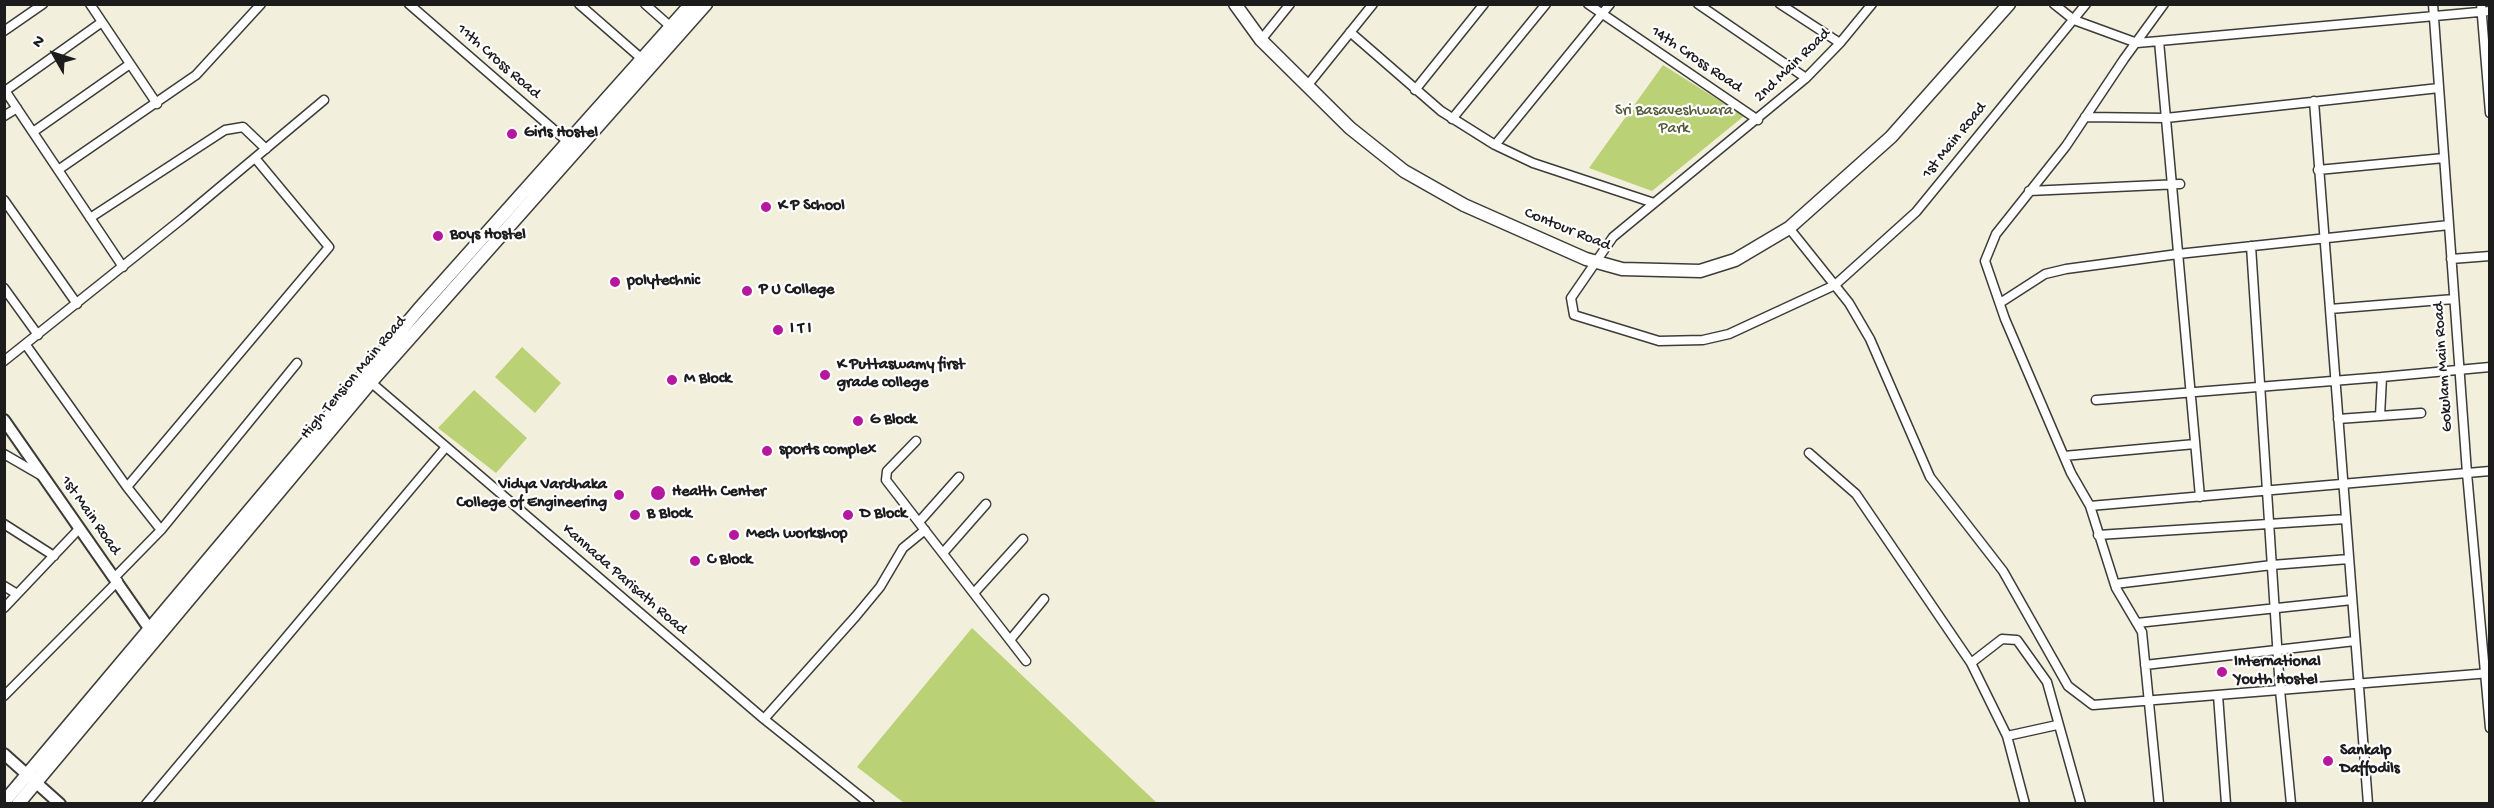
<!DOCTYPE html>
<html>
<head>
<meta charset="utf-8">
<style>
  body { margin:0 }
  #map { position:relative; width:2494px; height:808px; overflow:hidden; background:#f3efdd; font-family:"Gochi Hand",sans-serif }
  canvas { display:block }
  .frame { position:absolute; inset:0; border:6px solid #1c1c1c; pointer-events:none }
  .north { position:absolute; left:24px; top:24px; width:60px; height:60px; -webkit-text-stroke:4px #fff; paint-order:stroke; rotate:309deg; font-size:16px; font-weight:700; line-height:24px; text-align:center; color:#1c1c1c }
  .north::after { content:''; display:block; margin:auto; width:21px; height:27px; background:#1c1c1c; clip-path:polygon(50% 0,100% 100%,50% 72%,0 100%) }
</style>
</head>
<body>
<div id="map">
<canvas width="2494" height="808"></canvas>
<div class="frame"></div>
<div class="north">N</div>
</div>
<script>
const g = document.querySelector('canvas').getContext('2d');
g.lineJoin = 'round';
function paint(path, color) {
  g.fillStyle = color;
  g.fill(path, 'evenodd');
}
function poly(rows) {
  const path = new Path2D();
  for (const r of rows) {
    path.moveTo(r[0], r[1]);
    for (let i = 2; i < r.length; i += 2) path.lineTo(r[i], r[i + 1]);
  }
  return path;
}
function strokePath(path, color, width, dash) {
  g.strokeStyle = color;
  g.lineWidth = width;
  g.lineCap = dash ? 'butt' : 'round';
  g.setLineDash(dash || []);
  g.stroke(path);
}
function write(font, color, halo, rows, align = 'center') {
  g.font = font + ' "Gochi Hand",sans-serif';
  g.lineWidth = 4.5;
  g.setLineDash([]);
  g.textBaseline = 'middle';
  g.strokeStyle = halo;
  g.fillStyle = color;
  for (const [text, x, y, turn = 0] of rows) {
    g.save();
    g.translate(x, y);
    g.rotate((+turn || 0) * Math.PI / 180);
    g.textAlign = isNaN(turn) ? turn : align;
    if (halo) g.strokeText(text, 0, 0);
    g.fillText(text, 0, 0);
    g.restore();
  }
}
const green = poly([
  [1663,65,1744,116,1652,191,1589,168],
  [522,347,561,383,535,413,495,377],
  [474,390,527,438,496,473,438,428],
  [972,628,1157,803,904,803,857,767]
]);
const minor = poly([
  [90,4,157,104],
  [409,4,568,142],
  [579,4,642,59],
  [645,4,671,27],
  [1588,4,1758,120],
  [1698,4,1806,78],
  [1780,4,1840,43],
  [1872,4,1840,43,1806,78,1613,237,1571,298,1574,315,1659,341,1703,340,1729,334,1835,285,1916,212,2086,4],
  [2054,4,2074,20,2137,43,2490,11],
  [2433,4,2467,473,2490,728],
  [2481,4,2490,113],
  [4,31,43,4],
  [1350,32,1441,111,1495,145,1533,163,1654,203],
  [1261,40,1290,4],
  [2159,41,2200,497],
  [1307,86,1373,4],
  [4,89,123,267],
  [1415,90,1484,4],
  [5,91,102,22],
  [2314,101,2368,804],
  [4,116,17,108],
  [2085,117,2166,118,2439,88],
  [1452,119,1546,4],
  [33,132,130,64],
  [1495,145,1610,4],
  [58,170,196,75,261,4],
  [2318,170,2444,158],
  [2029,191,2180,184],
  [4,200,77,304],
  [90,218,225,130,243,127,266,149],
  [1789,228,1849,303,1870,339,1930,477,2003,571,2068,686,2093,705,2490,673],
  [2251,246,2280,690,2291,804],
  [2451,259,2490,256],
  [4,288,38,335],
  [2000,303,2045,274,2066,269,2178,254,2449,225],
  [2330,309,2454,299],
  [26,345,127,487,161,530],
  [4,361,183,218,324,100],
  [367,379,764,719,870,804],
  [2096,400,2382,377],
  [2421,413,2380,416,2382,377,2490,367],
  [2338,419,2380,416],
  [916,441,887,471,886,480,1026,661],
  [1809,453,1856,494,1971,663,2007,736,2025,804],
  [4,454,42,476],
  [2064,456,2195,444],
  [127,487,329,247,255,158],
  [2090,506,2490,471],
  [919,522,959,477],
  [4,524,54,556],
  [2098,535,2346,519],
  [943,553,986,504],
  [115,577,161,530,297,363],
  [2115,584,2272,565,2349,559],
  [4,586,17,594],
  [974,593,1023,539],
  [4,608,78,530],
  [2137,623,2352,600],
  [1010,640,1044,599],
  [1971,663,2002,639,2017,640,2047,682,2081,804],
  [2145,665,2355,641],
  [2218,695,2226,804],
  [4,696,118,581],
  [764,719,856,616,880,587,903,548,925,530],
  [2007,736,2057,725],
  [146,804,446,447],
  [2159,804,2142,632,2116,588,2090,506,2071,473,2005,319,1985,261,1996,234,2066,146,2124,59,2164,4]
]);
const tertiary = poly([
  [4,420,153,634],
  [4,754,60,804]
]);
const secondary = poly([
  [1235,4,1261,40,1350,128,1404,171,1464,205,1586,259,1622,269,1700,271,1735,260,1789,228,1891,137,2009,4],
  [4,802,418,310,691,4],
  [18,804,371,382,706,4]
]);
const markers = [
  [512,134,6,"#b5179e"],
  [766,207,6,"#b5179e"],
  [438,236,6,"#b5179e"],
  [615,282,6,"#b5179e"],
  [747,291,6,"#b5179e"],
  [778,330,6,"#b5179e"],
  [825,375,6,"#b5179e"],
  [672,380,6,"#b5179e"],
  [858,421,6,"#b5179e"],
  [767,451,6,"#b5179e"],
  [658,493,8,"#b5179e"],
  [619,495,6,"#b5179e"],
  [635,515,6,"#b5179e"],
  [848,515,6,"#b5179e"],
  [734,535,6,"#b5179e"],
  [695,561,6,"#b5179e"],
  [2222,672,6,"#b5179e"],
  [2328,761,6,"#b5179e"]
];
const streetNames = [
  ["14th Cross Road",1696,60,34],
  ["11th Cross Road",498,62,41],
  ["2nd Main Road",1793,66,-44],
  ["1st Main Road",1955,141,-51],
  ["Contour Road",1567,230,22],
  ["Gokulam Main Road",2444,367,-94],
  ["High Tension Main Road",354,378,-50],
  ["1st Main Road",90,516,55],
  ["Kannada Parisath Road",624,580,41]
];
const parkNames = [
  ["Sri Basaveshwara",1674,112],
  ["Park",1674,130]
];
const poiNames = [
  ["Girls Hostel",524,134],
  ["K P School",778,207],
  ["Boys Hostel",450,236],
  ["polytechnic",627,282],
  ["P U College",759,291],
  ["I T I",790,330],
  ["K Puttaswamy first",837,366],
  ["grade college",837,384],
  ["M Block",684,380],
  ["G Block",870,421],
  ["sports complex",779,451],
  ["Vidya Vardhaka",607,486,"right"],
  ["College of Engineering",607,504,"right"],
  ["Health Center",672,493],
  ["B Block",647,515],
  ["D Block",860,515],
  ["Mech workshop",746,535],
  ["C Block",707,561],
  ["International",2234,663],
  ["Youth Hostel",2234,681],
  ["Sankalp",2340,752],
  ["Daffodils",2340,770]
];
paint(green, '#bbd175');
strokePath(minor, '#3c3c39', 11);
strokePath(tertiary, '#3c3c39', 14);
strokePath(secondary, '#3c3c39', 15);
strokePath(minor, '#fff', 8);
strokePath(tertiary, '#fff', 10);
strokePath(secondary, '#fff', 12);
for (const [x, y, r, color] of markers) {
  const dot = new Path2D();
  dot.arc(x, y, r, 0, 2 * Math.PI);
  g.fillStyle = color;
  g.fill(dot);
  strokePath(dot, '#fff', 2);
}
write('16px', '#1c1c1c', '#fff', streetNames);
write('16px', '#545b3b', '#fff', parkNames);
write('bold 16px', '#1c1c1c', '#fff', poiNames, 'left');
</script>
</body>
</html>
